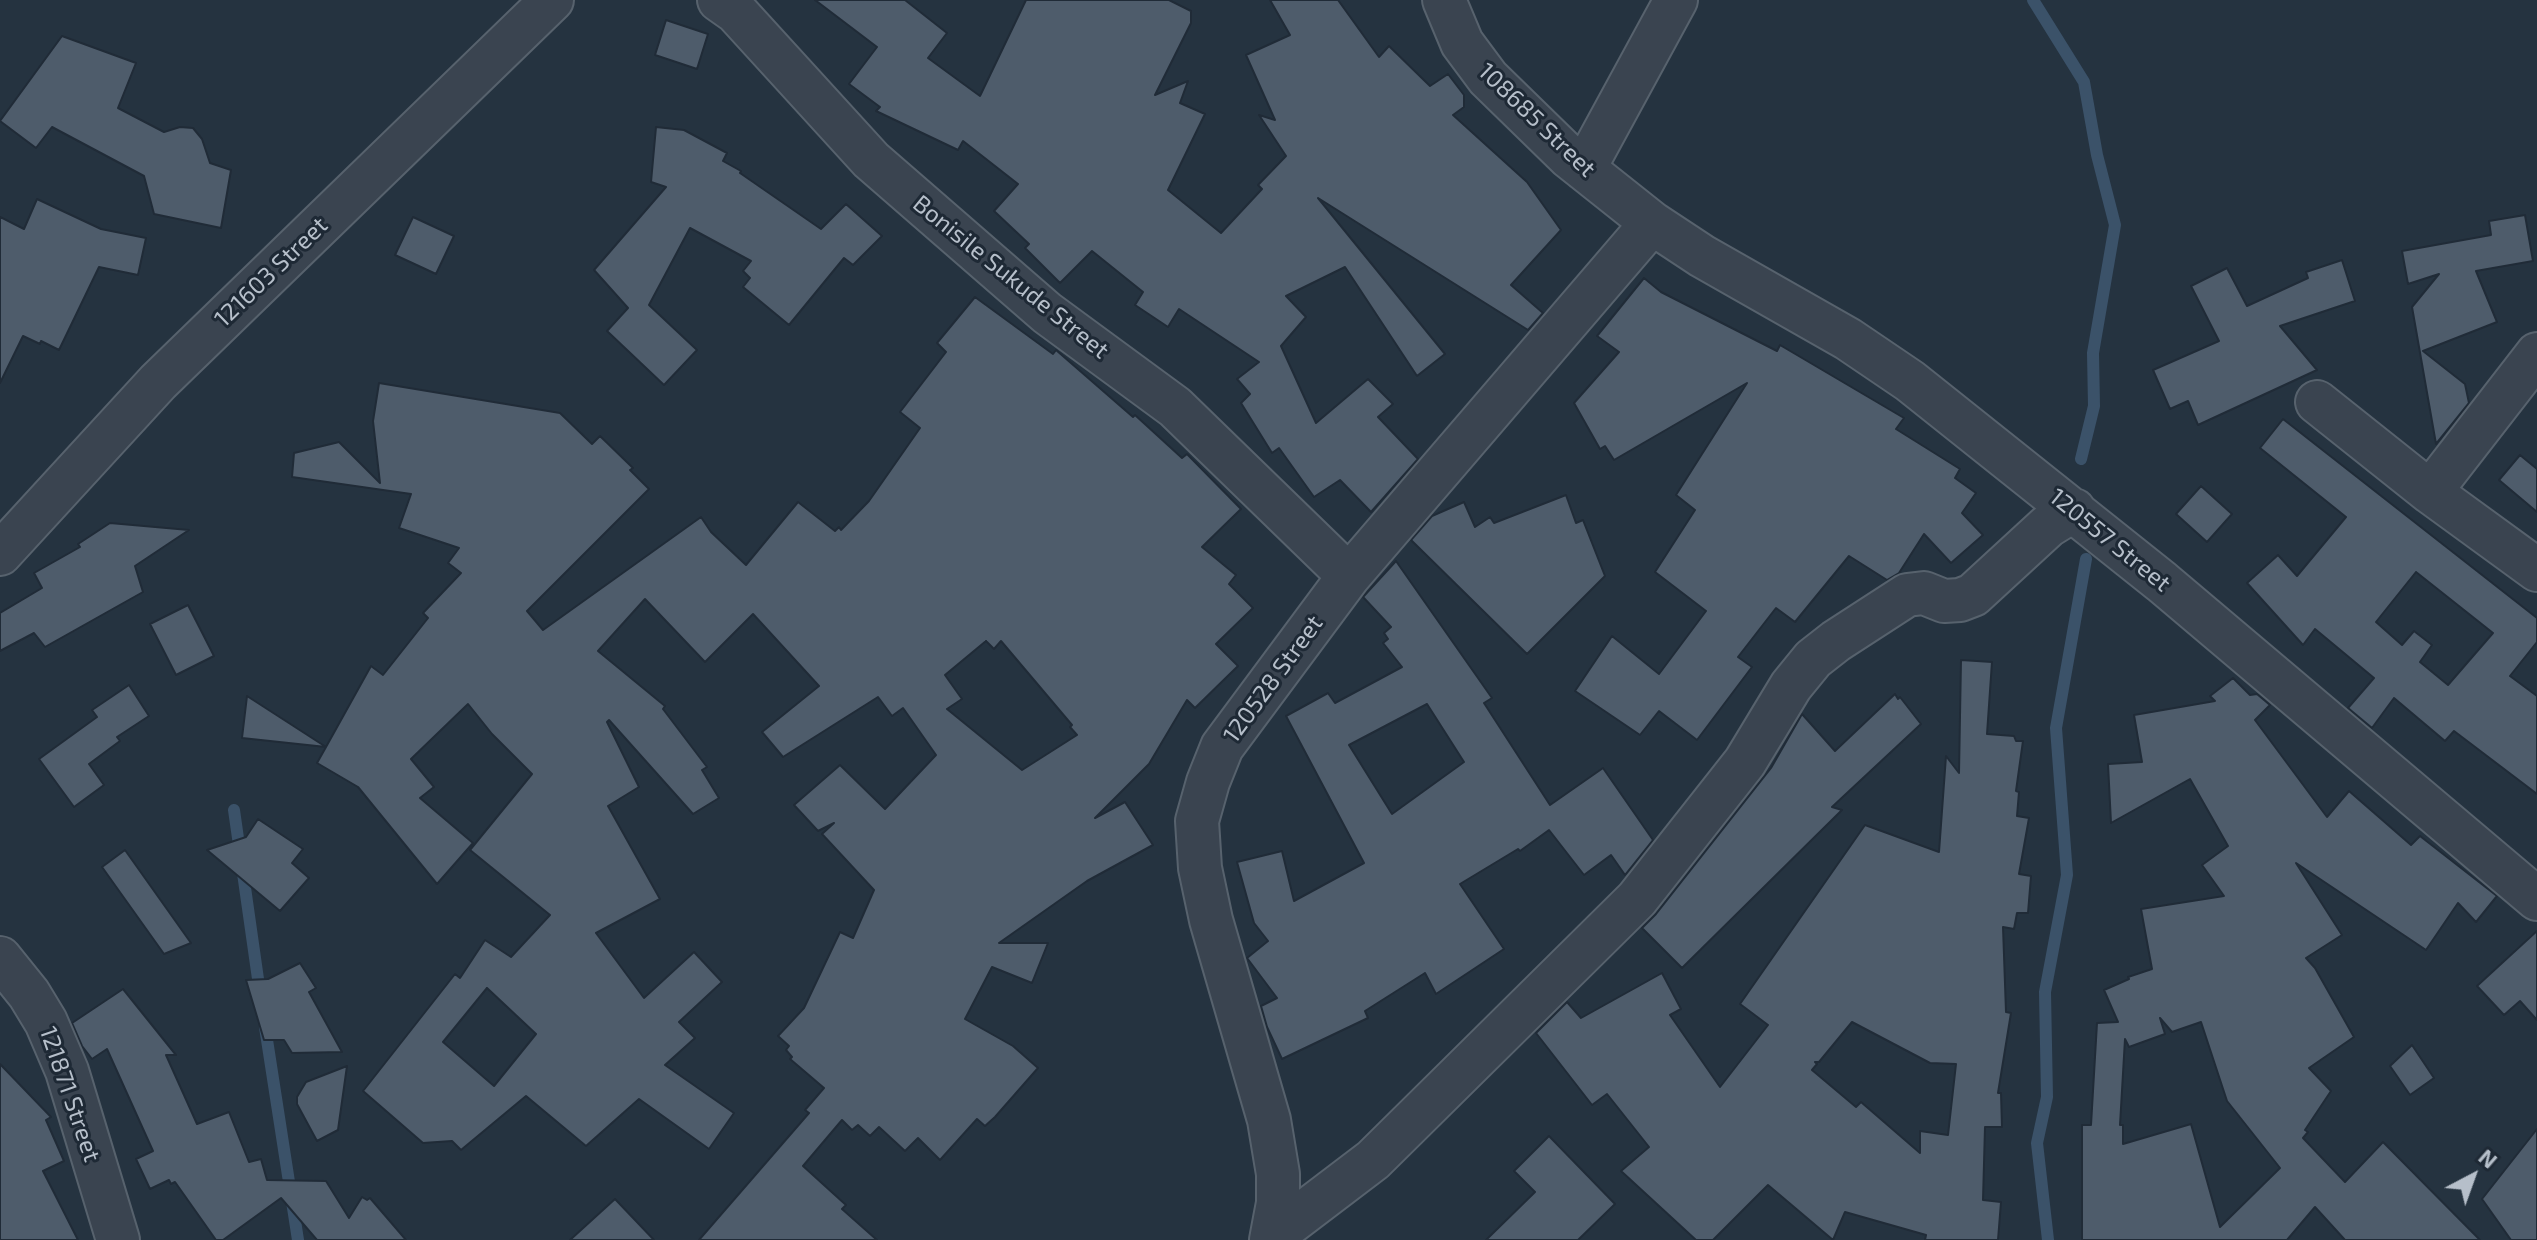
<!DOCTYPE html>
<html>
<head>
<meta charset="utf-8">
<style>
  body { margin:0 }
  #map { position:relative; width:2537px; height:1240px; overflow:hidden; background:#253340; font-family:"Exo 2",sans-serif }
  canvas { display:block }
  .north { position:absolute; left:2433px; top:1136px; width:80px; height:80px; -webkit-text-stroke:6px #1e2935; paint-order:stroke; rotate:41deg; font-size:22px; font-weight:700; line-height:32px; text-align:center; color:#b6bfca }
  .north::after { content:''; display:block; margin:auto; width:28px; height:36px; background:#b6bfca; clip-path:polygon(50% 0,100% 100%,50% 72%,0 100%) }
</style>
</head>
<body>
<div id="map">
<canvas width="2537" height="1240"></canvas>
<div class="north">N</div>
</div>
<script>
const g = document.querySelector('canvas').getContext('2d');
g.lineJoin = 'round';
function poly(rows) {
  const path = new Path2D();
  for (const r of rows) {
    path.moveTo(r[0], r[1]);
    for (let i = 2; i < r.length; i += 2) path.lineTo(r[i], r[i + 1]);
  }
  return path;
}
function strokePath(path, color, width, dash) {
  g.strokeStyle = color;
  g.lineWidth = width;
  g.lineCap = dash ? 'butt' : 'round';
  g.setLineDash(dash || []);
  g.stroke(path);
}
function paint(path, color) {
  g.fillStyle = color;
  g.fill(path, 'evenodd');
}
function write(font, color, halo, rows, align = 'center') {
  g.font = font + ' "Exo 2",sans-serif';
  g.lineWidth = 6;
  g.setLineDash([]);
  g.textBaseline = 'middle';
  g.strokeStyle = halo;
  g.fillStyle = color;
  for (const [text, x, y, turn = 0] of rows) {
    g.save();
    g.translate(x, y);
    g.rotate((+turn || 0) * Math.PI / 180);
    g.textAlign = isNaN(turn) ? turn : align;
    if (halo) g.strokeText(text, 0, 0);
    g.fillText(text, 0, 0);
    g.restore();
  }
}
const stream = poly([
  [2033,0,2084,82,2097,155,2115,225,2093,353,2094,406,2081,459],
  [234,810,260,993],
  [265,1027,298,1240],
  [2048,1240,2037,1143,2047,1097,2045,992,2067,875,2056,728,2086,559]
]);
const building = poly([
  [815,0,905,0,947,33,928,58,980,96,1026,0,1169,0,1191,11,1191,23,1155,95,1188,81,1180,103,1205,114,1168,190,1221,233,1262,189,1258,185,1286,156,1259,115,1275,120,1246,55,1290,35,1270,0,1338,0,1379,57,1389,46,1430,86,1448,74,1464,95,1464,107,1453,115,1527,182,1561,230,1511,285,1543,313,1528,330,1318,198,1445,354,1417,376,1345,267,1286,296,1306,317,1281,346,1316,423,1368,379,1393,404,1378,417,1418,459,1371,512,1340,480,1314,497,1279,448,1272,453,1241,403,1250,394,1237,379,1259,362,1179,309,1168,327,1135,305,1143,292,1092,251,1060,283,1025,248,1029,244,994,211,1018,184,963,141,958,150,876,111,880,107,849,84,877,47,815,0],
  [666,20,708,34,697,69,655,55,666,20],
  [62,36,136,63,118,108,164,132,180,127,193,128,202,139,210,163,231,170,221,228,154,214,144,176,52,127,36,148,0,121,62,36],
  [656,127,684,130,727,153,723,161,741,171,740,173,821,229,846,204,882,236,853,265,844,258,789,325,743,287,750,278,743,271,751,261,690,228,649,305,697,350,664,385,607,331,628,308,594,270,666,187,651,182,656,127],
  [37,199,101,229,146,238,138,275,99,267,59,350,41,341,40,344,23,336,0,383,0,217,24,229,37,199],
  [2525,215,2533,261,2476,271,2497,322,2423,351,2465,384,2469,403,2436,444,2412,307,2439,274,2408,284,2402,251,2491,235,2489,221,2525,215],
  [413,217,454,236,436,274,395,255,413,217],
  [2342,260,2355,301,2280,326,2317,370,2198,425,2188,401,2170,409,2153,370,2219,341,2191,286,2227,268,2247,306,2308,278,2306,272,2342,260],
  [1644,278,1661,292,1777,351,1780,345,1904,418,1896,429,1960,469,1955,478,1976,493,1962,513,1983,535,1951,563,1924,534,1899,573,1887,580,1849,556,1795,622,1776,608,1738,657,1752,667,1697,740,1659,711,1640,735,1575,691,1612,636,1659,674,1706,611,1655,572,1695,510,1676,495,1747,383,1614,460,1605,446,1600,449,1574,403,1619,352,1597,336,1644,278],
  [975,297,1053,354,1056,350,1133,417,1135,415,1182,458,1187,454,1241,509,1202,547,1236,575,1229,584,1253,608,1216,644,1238,666,1195,708,1187,700,1149,764,1095,818,1125,802,1153,845,1087,881,999,943,1048,943,1032,983,992,967,965,1019,1013,1046,1038,1068,995,1117,985,1126,977,1119,940,1160,918,1138,905,1151,879,1127,870,1136,858,1125,852,1130,842,1120,803,1166,846,1205,842,1209,877,1240,699,1240,809,1113,805,1110,824,1088,790,1059,792,1057,786,1050,789,1046,778,1036,804,1008,840,932,853,938,874,890,822,834,834,823,818,831,794,805,840,765,885,809,936,755,903,708,892,716,878,697,783,757,762,732,819,686,753,614,705,662,645,599,598,651,665,706,663,709,707,767,702,770,719,798,693,814,609,720,607,722,639,787,608,806,660,899,596,933,644,998,694,952,722,982,679,1022,695,1038,665,1065,734,1113,709,1149,639,1099,586,1146,526,1096,461,1150,452,1141,423,1143,363,1091,455,974,460,978,485,940,511,957,550,915,470,850,532,774,492,734,468,704,411,759,434,787,420,798,473,843,437,884,358,787,317,763,326,747,242,738,247,696,326,747,371,666,383,675,428,618,423,613,461,573,448,563,459,548,399,528,411,494,292,477,294,453,339,442,380,483,373,421,379,383,560,413,592,444,600,436,633,468,630,470,649,489,527,611,543,630,701,517,711,532,746,565,798,502,835,531,839,527,841,530,869,501,920,428,900,412,946,352,937,343,975,297],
  [986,641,994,649,1001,641,1072,725,1070,727,1077,735,1022,770,947,709,962,699,945,675,986,641],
  [487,988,536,1034,494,1086,443,1042,487,988],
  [2283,419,2537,618,2537,642,2510,676,2537,696,2537,794,2454,731,2445,741,2394,698,2372,728,2348,708,2374,678,2315,629,2303,645,2247,583,2278,555,2297,576,2346,517,2260,448,2283,419],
  [2416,572,2493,633,2448,685,2420,662,2432,645,2414,631,2402,645,2376,622,2416,572],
  [2520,455,2537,469,2537,512,2499,480,2520,455],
  [2201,486,2232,514,2207,542,2176,514,2201,486],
  [1566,495,1576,523,1583,520,1605,576,1527,654,1411,540,1432,516,1464,502,1475,527,1490,517,1494,523,1566,495],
  [110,523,189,530,135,566,143,592,45,647,34,633,0,651,0,613,42,588,34,573,80,547,78,544,110,523],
  [1396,561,1492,698,1484,703,1550,805,1603,768,1653,840,1625,875,1611,855,1584,875,1549,830,1520,851,1518,849,1460,884,1504,949,1436,994,1425,973,1365,1011,1368,1018,1282,1059,1267,1027,1261,1006,1277,998,1247,958,1268,941,1254,923,1237,862,1282,851,1294,901,1364,863,1286,716,1328,693,1335,703,1402,667,1383,643,1388,639,1384,633,1391,627,1363,597,1396,561],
  [1427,704,1464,762,1392,814,1349,745,1427,704],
  [188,605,214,656,176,675,150,624,188,605],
  [1961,660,1992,662,1987,734,2014,736,2016,741,2023,741,2016,791,2019,792,2017,816,2029,818,2019,874,2031,876,2028,913,2017,913,2014,929,2003,927,2006,1012,2011,1013,1998,1093,2001,1093,2002,1127,1985,1127,1983,1200,2001,1202,1998,1240,1925,1240,1926,1235,1845,1212,1833,1240,1768,1185,1713,1240,1696,1240,1621,1171,1649,1147,1607,1094,1592,1105,1536,1033,1567,1002,1581,1018,1662,973,1681,1009,1670,1015,1720,1087,1768,1025,1740,1004,1865,825,1939,852,1946,756,1959,773,1961,660],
  [1852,1022,1930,1063,1956,1064,1948,1135,1920,1131,1920,1153,1861,1102,1856,1107,1812,1070,1817,1064,1815,1062,1819,1062,1852,1022],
  [2233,678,2250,695,2257,694,2270,705,2255,720,2327,817,2349,791,2411,845,2420,836,2497,896,2476,922,2458,903,2426,950,2296,863,2342,935,2306,958,2315,968,2354,1037,2309,1068,2331,1091,2305,1130,2308,1132,2303,1138,2345,1182,2383,1142,2480,1240,2345,1240,2315,1207,2287,1240,2082,1240,2082,1125,2091,1125,2097,1023,2118,1022,2104,990,2129,979,2128,977,2152,969,2141,909,2224,896,2202,865,2228,846,2190,779,2111,823,2108,764,2142,762,2134,715,2215,701,2210,696,2233,678],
  [2160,1018,2172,1032,2201,1022,2227,1101,2280,1168,2220,1227,2191,1124,2123,1144,2123,1125,2120,1125,2125,1039,2129,1047,2165,1034,2160,1018],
  [129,685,149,716,117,737,120,741,89,764,104,785,74,807,39,759,97,717,92,710,129,685],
  [1895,694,1898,699,1900,697,1921,724,1832,807,1842,810,1682,968,1642,928,1656,914,1771,768,1802,714,1835,751,1895,694],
  [258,819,303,849,292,863,309,878,280,911,207,850,246,837,258,819],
  [125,850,191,943,164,954,102,867,125,850],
  [2537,931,2537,1020,2520,1001,2504,1015,2477,986,2537,931],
  [300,963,316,988,309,992,342,1052,292,1053,284,1040,264,1040,246,980,268,979,300,963],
  [123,989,176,1055,166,1055,197,1124,229,1112,249,1162,261,1159,267,1180,326,1181,349,1218,362,1197,367,1200,370,1198,406,1240,317,1240,281,1198,223,1240,216,1240,175,1182,171,1184,169,1180,150,1189,136,1159,153,1151,107,1049,92,1059,82,1046,72,1023,123,989],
  [2412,1045,2434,1078,2410,1095,2390,1066,2412,1045],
  [0,1064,51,1117,46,1120,64,1161,43,1171,78,1240,0,1240,0,1064],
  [347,1066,338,1130,317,1141,297,1104,297,1097,306,1082,347,1066],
  [2537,1129,2537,1240,2511,1240,2482,1199,2537,1129],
  [1549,1136,1615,1204,1578,1240,1486,1240,1535,1192,1514,1171,1549,1136],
  [615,1199,654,1240,570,1240,604,1209,615,1199]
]);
const minor = poly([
  [719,0,736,12,871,160,1047,313,1175,407,1349,576],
  [1444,0,1462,43,1488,78,1569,157,1652,223,1702,256,1848,339,1910,381,2162,582,2537,899],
  [1584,169,1676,0],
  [2317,402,2430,492,2537,570],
  [2430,492,2537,354],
  [0,554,158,382,552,0],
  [0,958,29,994,46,1022,67,1071,118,1240],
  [1273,1236,1373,1160,1637,899,1745,762,1791,686,1813,659,1836,641,1907,595,1924,593,1944,601,1960,600,1973,595,2048,526,2074,510],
  [1271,1240,1278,1203,1278,1174,1269,1120,1211,920,1200,868,1197,821,1208,782,1222,747,1349,576,1652,223]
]);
const streetNames = [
  ["108685 Street",1537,120,44],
  ["121603 Street",271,272,-44],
  ["Bonisile Sukude Street",1011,277,39],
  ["120557 Street",2110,540,39],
  ["120528 Street",1273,679,-54],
  ["121871 Street",70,1094,71]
];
strokePath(stream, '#3b5269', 12);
paint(building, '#4e5c6b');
strokePath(building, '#202b37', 2);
strokePath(minor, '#57626d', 46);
strokePath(minor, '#3a4450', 42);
write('24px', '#b6bfca', '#1e2935', streetNames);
</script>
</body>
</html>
